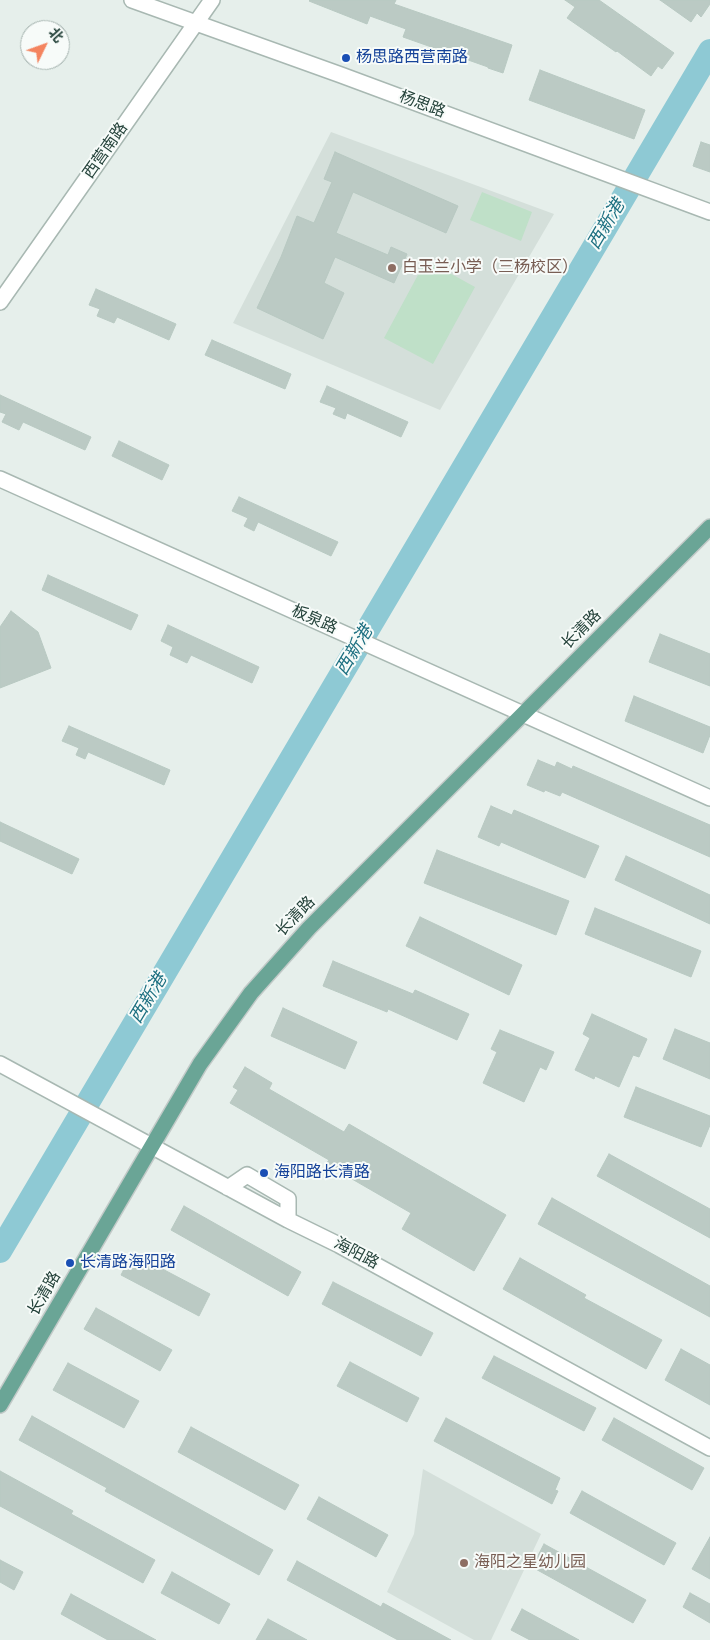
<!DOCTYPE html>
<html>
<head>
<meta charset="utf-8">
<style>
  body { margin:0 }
  #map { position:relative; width:710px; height:1640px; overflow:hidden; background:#e6efeb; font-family:"Sofia Sans Condensed","Noto Sans SC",sans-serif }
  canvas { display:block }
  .north { position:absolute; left:20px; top:20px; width:50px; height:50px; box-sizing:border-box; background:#f7fbf9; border:1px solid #a3b1ad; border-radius:50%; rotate:48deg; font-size:14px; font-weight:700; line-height:20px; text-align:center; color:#24423a }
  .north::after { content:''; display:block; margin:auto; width:18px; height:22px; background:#f4845f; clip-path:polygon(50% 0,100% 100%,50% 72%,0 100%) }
</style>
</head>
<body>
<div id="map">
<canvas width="710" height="1640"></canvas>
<div class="north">北</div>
</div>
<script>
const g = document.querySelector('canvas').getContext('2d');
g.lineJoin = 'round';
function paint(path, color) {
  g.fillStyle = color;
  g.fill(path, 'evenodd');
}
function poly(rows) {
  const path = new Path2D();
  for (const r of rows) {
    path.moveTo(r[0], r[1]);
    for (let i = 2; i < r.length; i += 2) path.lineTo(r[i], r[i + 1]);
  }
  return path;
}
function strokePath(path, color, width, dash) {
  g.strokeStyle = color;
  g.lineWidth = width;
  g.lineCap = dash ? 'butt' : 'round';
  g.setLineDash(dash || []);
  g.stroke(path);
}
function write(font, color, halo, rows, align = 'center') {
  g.font = font + ' "Sofia Sans Condensed","Noto Sans SC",sans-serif';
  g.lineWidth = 4;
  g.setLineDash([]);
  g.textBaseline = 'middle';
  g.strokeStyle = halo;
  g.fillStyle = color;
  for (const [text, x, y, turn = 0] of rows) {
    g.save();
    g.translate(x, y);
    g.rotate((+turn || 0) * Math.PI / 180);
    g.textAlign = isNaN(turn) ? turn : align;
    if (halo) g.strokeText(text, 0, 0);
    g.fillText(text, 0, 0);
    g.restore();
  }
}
const built = poly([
  [331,132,554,214,440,410,233,323],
  [423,1469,541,1534,491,1640,474,1640,387,1592,414,1534]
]);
const green = poly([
  [482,192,532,212,521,241,470,220],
  [426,260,475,287,433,364,384,338]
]);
const river = poly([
  [0,1251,710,51]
]);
const building = poly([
  [310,0,396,0,394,4,512,45,503,73,488,68,488,67,403,37,406,29,370,16,367,24,309,1,310,0],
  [565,0,599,0,674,53,662,69,658,66,651,76,617,51,616,52,567,18,575,7,565,0],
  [660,0,710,0,710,4,701,17,697,13,691,22,660,0],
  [540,70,645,110,634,139,529,100,540,70],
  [701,142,710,145,710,172,693,166,701,142],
  [335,152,458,206,446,233,353,192,336,233,388,255,391,247,407,254,394,283,335,257,324,283,344,293,323,339,257,308,281,257,297,216,314,223,332,182,324,179,335,152],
  [96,289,176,324,169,340,117,317,114,323,97,316,100,309,89,305,96,289],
  [212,340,291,374,285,389,205,355,212,340],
  [327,386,408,422,401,437,347,413,345,419,333,414,336,408,320,402,327,386],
  [0,395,91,437,85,450,23,422,19,430,2,422,6,414,0,412,0,395],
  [119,441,169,465,162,480,112,456,119,441],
  [239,497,338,542,331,556,258,522,254,531,244,526,248,518,232,511,239,497],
  [48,575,138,615,131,630,42,590,48,575],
  [11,611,38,632,51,668,0,688,0,627,11,611],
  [168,625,259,667,252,683,191,655,187,663,170,655,173,647,161,641,168,625],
  [660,634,710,654,710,686,649,662,660,634],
  [634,696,710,727,710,735,703,753,625,721,634,696],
  [69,726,170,770,164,785,88,752,85,759,76,755,79,748,62,741,69,726],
  [538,760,555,767,557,762,572,769,573,766,710,825,710,857,562,792,560,796,545,790,544,792,527,785,538,760],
  [491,806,512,815,514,810,599,846,585,878,501,842,499,846,478,837,491,806],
  [0,822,79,859,72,874,0,841,0,822],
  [437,850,569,901,556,935,424,883,437,850],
  [626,856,710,895,710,924,615,880,626,856],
  [595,908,701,951,691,977,585,934,595,908],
  [420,917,522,965,509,995,406,946,420,917],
  [333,961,413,994,415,990,469,1014,457,1040,388,1009,387,1012,323,986,333,961],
  [283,1008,357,1042,345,1069,271,1036,283,1008],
  [592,1014,647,1039,639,1057,633,1055,619,1087,595,1076,594,1079,575,1070,590,1038,583,1034,592,1014],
  [675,1029,710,1043,710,1079,663,1059,675,1029],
  [500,1030,554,1052,546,1070,540,1067,524,1102,483,1083,497,1052,491,1049,500,1030],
  [245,1067,272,1083,269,1089,344,1132,349,1124,506,1215,474,1271,402,1229,411,1213,326,1164,329,1160,230,1103,238,1090,233,1087,245,1067],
  [636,1087,710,1116,710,1125,701,1147,624,1117,636,1087],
  [609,1154,710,1209,710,1238,597,1176,609,1154],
  [552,1198,710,1286,710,1317,538,1224,552,1198],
  [184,1206,301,1272,288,1296,171,1230,184,1206],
  [132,1253,210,1294,199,1316,121,1275,132,1253],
  [520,1258,586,1295,584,1298,662,1340,646,1369,503,1289,520,1258],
  [333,1282,433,1333,421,1356,322,1304,333,1282],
  [96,1308,172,1350,160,1371,84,1329,96,1308],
  [681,1349,710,1365,710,1405,665,1380,681,1349],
  [494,1356,596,1408,584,1431,482,1378,494,1356],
  [350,1362,419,1398,407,1422,337,1386,350,1362],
  [68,1363,139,1401,124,1428,53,1390,68,1363],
  [32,1416,273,1550,259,1575,105,1491,107,1488,19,1440,32,1416],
  [446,1418,560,1478,555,1490,558,1491,552,1504,434,1441,446,1418],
  [614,1418,704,1468,692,1490,602,1440,614,1418],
  [191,1427,299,1485,285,1510,178,1452,191,1427],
  [0,1471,73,1511,71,1514,155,1560,143,1583,0,1506,0,1471],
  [582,1491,676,1543,664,1565,570,1513,582,1491],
  [319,1497,388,1535,376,1557,307,1519,319,1497],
  [710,1537,710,1579,692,1569,710,1537],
  [544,1544,646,1600,633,1623,532,1567,544,1544],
  [0,1560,23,1572,14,1590,0,1582,0,1560],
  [297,1561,381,1607,383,1603,451,1640,398,1640,287,1580,297,1561],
  [172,1572,230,1604,219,1624,161,1593,172,1572],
  [690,1593,710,1604,710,1623,683,1607,690,1593],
  [71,1594,156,1640,108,1640,61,1614,71,1594],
  [522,1609,579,1640,530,1640,511,1630,522,1609],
  [268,1619,307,1640,256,1640,268,1619]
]);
const minor = poly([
  [132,0,341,75,710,212],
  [0,302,212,0],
  [0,479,710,798],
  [0,1064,288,1220,339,1245,710,1448],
  [228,1188,247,1175,288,1199,288,1220]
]);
const major = poly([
  [0,1405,200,1064,251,993,309,928,710,527]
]);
const markers = [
  [346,58,5,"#1a4fb4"],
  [392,268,5,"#8d6e63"],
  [264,1173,5,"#1a4fb4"],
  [70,1263,5,"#1a4fb4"],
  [464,1563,5,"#8d6e63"]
];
const transitNames = [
  ["杨思路西营南路",356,58],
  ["海阳路长清路",274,1173],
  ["长清路海阳路",80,1263]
];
const streetNames = [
  ["杨思路",422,105,21],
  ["西营南路",106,151,-55],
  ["板泉路",314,620,24],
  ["长清路",582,630,-45],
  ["长清路",296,917,-46],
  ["海阳路",356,1254,28],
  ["长清路",45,1294,-60]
];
const educationNames = [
  ["白玉兰小学（三杨校区）",402,268],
  ["海阳之星幼儿园",474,1563]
];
const waterNames = [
  ["西新港",607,225,-59],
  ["西新港",355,651,-59],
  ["西新港",149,999,-59]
];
paint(built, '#d4dfda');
paint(green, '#bfe0c8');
strokePath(river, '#8ec9d4', 24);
paint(building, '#bbcac4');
strokePath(building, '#b8c9c2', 1);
strokePath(minor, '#a8b8b2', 18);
strokePath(major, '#c2cac8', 18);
strokePath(minor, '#fff', 15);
strokePath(major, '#6aa596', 15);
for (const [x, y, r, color] of markers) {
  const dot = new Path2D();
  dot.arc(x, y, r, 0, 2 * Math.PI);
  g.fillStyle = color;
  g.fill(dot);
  strokePath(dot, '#f7fbf9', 2);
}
write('16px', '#164399', '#f7fbf9', transitNames, 'left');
write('16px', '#24423a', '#f7fbf9', streetNames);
write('16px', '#785e54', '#f7fbf9', educationNames, 'left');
write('italic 18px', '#1c6f80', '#f7fbf9', waterNames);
</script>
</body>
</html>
